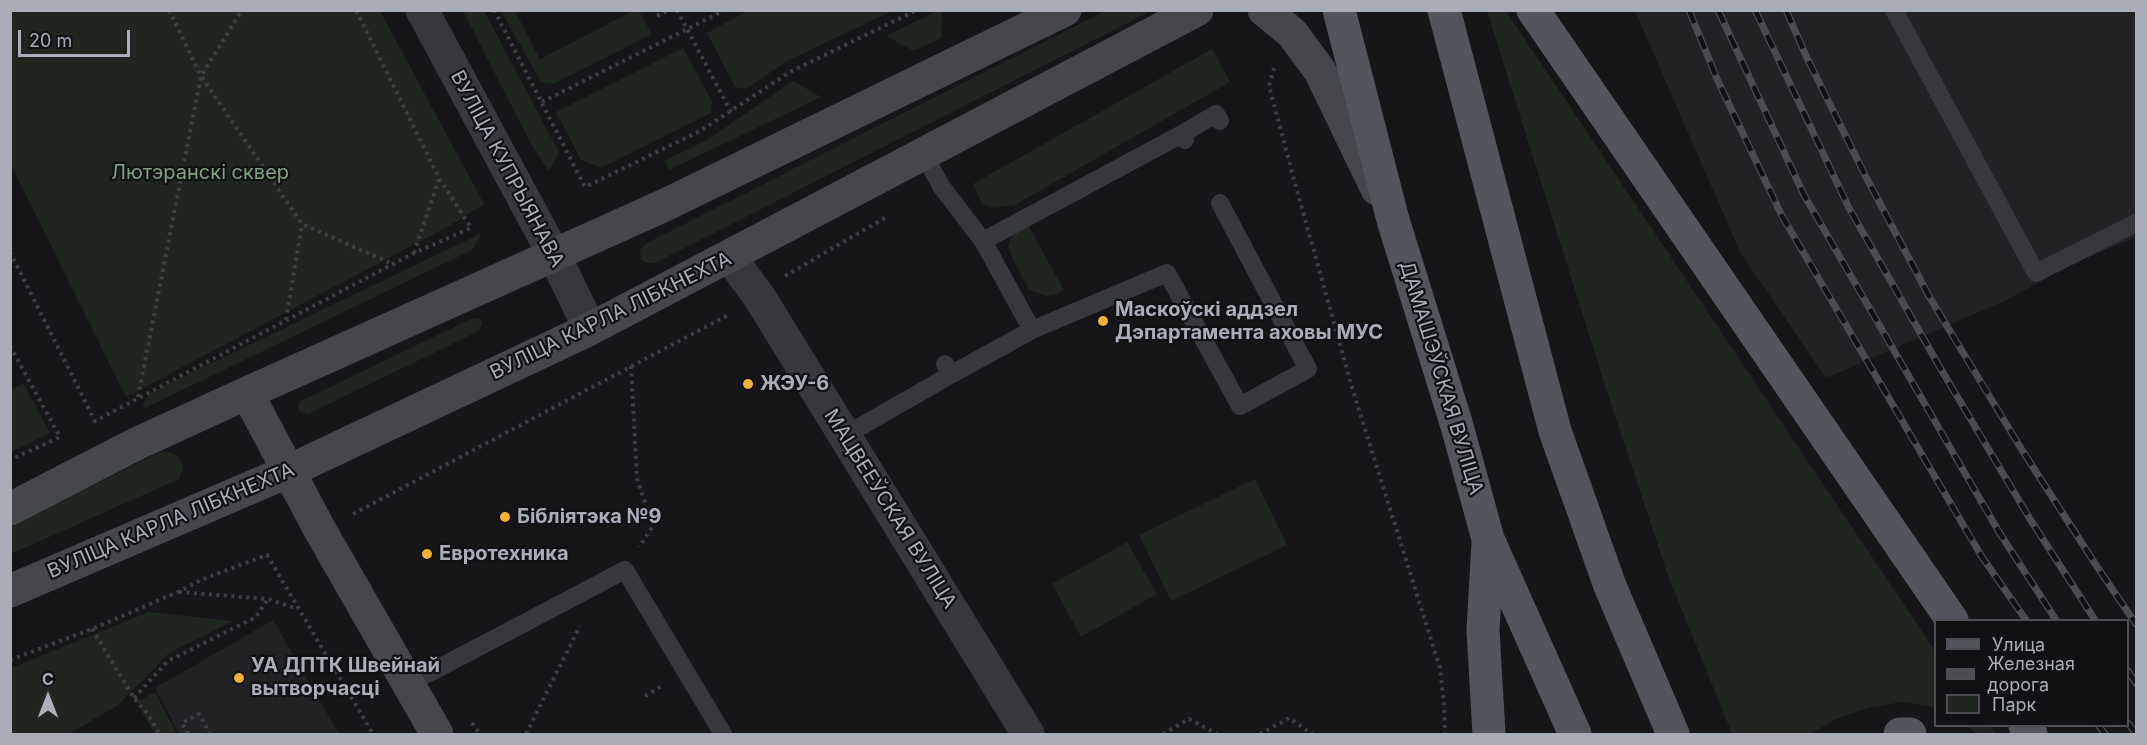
<!DOCTYPE html>
<html>
<head>
<meta charset="utf-8">
<style>
  body { margin:0 }
  #map { position:relative; width:2147px; height:745px; overflow:hidden; background:#161618; font-family:Inter,sans-serif }
  canvas { display:block }
  .frame { position:absolute; inset:0; border:12px solid #a8adb8; pointer-events:none }
  .legend { position:absolute; left:1934px; top:619px; width:195px; height:108px; box-sizing:border-box; background:#111113; border:2px solid #4d4f55; margin:0; padding:8px 10px; list-style:none; font-size:18px; color:#a8adb8 }
  .legend li { display:flex; align-items:center; gap:12px; height:30px }
  .legend b { width:30px; border:2px solid #4d4f55 }
  .north { position:absolute; left:18px; top:667px; width:60px; height:60px; -webkit-text-stroke:4px #111113; paint-order:stroke; rotate:0deg; font-size:16px; font-weight:700; line-height:24px; text-align:center; color:#a8adb8 }
  .north::after { content:''; display:block; margin:auto; width:21px; height:27px; background:#a8adb8; clip-path:polygon(50% 0,100% 100%,50% 72%,0 100%) }
  .scale { position:absolute; left:18px; top:30px; width:112px; height:27px; box-sizing:border-box; border:3px solid #a8adb8; border-top:0; padding-left:8px; font-size:18px; line-height:21px; white-space:nowrap; color:#a8adb8; -webkit-text-stroke:4px #111113; paint-order:stroke }
</style>
</head>
<body>
<div id="map">
<canvas width="2147" height="745"></canvas>
<div class="frame"></div>
<ul class="legend">
<li><b style="height:8px;background:#53555c"></b>Улица</li>
<li><b style="height:8px;background:#4a4c52"></b>Железная дорога</li>
<li><b style="height:16px;background:#1e261f"></b>Парк</li>
</ul>
<div class="north">С</div>
<div class="scale">20 m</div>
</div>
<script>
const g = document.querySelector('canvas').getContext('2d');
g.lineJoin = 'round';
function paint(path, color) {
  g.fillStyle = color;
  g.fill(path, 'evenodd');
}
function poly(rows) {
  const path = new Path2D();
  for (const r of rows) {
    path.moveTo(r[0], r[1]);
    for (let i = 2; i < r.length; i += 2) path.lineTo(r[i], r[i + 1]);
  }
  return path;
}
function strokePath(path, color, width, dash) {
  g.strokeStyle = color;
  g.lineWidth = width;
  g.lineCap = dash ? 'butt' : 'round';
  g.setLineDash(dash || []);
  g.stroke(path);
}
function write(font, color, halo, rows, align = 'center') {
  g.font = font + ' Inter,sans-serif';
  g.lineWidth = 4.5;
  g.setLineDash([]);
  g.textBaseline = 'middle';
  g.strokeStyle = halo;
  g.fillStyle = color;
  for (const [text, x, y, turn = 0] of rows) {
    g.save();
    g.translate(x, y);
    g.rotate((+turn || 0) * Math.PI / 180);
    g.textAlign = isNaN(turn) ? turn : align;
    if (halo) g.strokeText(text, 0, 0);
    g.fillText(text, 0, 0);
    g.restore();
  }
}
const built = poly([
  [1635,11,2136,11,2136,237,2072,264,2005,301,1826,378,1740,252],
  [273,620,339,734,179,734,155,688]
]);
const green = poly([
  [11,10,380,11,484,204,451,225,126,397,11,165],
  [749,10,892,10,892,11,787,61,746,89,735,87,707,33],
  [939,10,942,11,941,38,914,51,886,36],
  [463,11,484,11,559,152,549,171,531,144],
  [501,11,515,11,540,59,633,11,639,11,652,34,553,84,541,82],
  [1105,11,1151,11,655,263,646,263,641,259,640,250,647,243],
  [1487,11,1506,11,1935,651,1935,707,1902,702,1867,708,1834,720,1811,734,1732,734,1667,573,1603,379],
  [683,48,712,101,711,113,601,168,581,160,556,112],
  [1212,49,1230,82,1015,205,993,208,982,204,973,184],
  [793,81,821,97,669,170,664,161,707,140],
  [1028,225,1064,290,1054,295,1046,296,1029,290,1010,253,1008,247,1010,239,1014,233],
  [482,233,472,250,145,408,143,405,149,393],
  [473,318,478,318,483,322,479,331,308,414,299,411,298,406,301,401],
  [23,383,50,433,11,452,11,390],
  [170,452,179,457,183,466,179,479,11,554,11,526,158,453],
  [1255,479,1287,545,1171,601,1139,535],
  [1127,542,1157,594,1081,637,1052,584],
  [149,612,233,621,169,653,117,706,68,734,11,734,11,668],
  [155,692,177,734,155,734,136,702],
  [1967,726,1989,726,1995,734,1978,734]
]);
const path = poly([
  [169,10,201,76,302,224,393,264],
  [494,10,585,187,700,131,790,72,917,10],
  [677,10,731,112],
  [657,16,669,10],
  [1274,68,1269,86,1296,187,1353,391,1440,668,1444,703,1445,734],
  [542,102,725,10],
  [10,252,95,421,414,253,471,228,439,178,356,10],
  [414,253,439,179],
  [785,276,888,216],
  [286,320,302,224],
  [10,346,60,437,10,460],
  [631,366,637,479,653,526,639,547],
  [138,397,201,76,242,10],
  [353,514,728,315],
  [179,592,268,599,298,609],
  [92,629,134,698,147,713,160,734],
  [10,660,92,629,178,592,203,579,267,555,373,734],
  [645,696,662,686],
  [134,698,168,661,256,617,268,599],
  [472,723,480,734],
  [188,734,182,723,199,714,210,734],
  [526,734,580,626],
  [1163,734,1189,719,1217,734],
  [1260,734,1289,718,1312,734]
]);
const service = poly([
  [1894,10,2036,273,2136,223],
  [1182,134,1216,114,1220,121],
  [924,154,941,186,983,241,1032,330,952,374,945,364],
  [983,241,1182,134,1185,140],
  [1032,330,1167,273,1240,406,1308,369,1220,203],
  [844,436,952,374],
  [407,683,435,670,625,570,723,734]
]);
const minor = poly([
  [422,10,554,255,590,329],
  [730,257,760,298,1028,734]
]);
const secondary = poly([
  [1264,10,1292,33,1320,71,1377,189],
  [247,393,320,530,437,734],
  [10,509,136,444,247,393,665,205,1065,10],
  [10,591,289,471,590,329,1197,10]
]);
const primary = poly([
  [1339,10,1393,220,1457,426,1488,539,1575,734],
  [1444,10,1555,431,1610,586,1673,734],
  [1533,10,1952,620],
  [1488,543,1483,630,1489,734],
  [2025,726,2031,734],
  [1900,734,1910,734]
]);
const rail = poly([
  [1689,10,1717,79,1782,216,1982,557,2026,620],
  [1718,10,1804,195,1999,532,2056,620],
  [1755,10,1849,208,1942,371,2030,519,2095,620],
  [1786,10,1807,58,1867,179,1930,298,2022,450,2096,565,2136,624],
  [2128,671,2136,683],
  [2128,723,2136,734],
  [2099,726,2105,734]
]);
const markers = [
  [1103,321,6,"#f2b134"],
  [748,384,6,"#f2b134"],
  [505,517,6,"#f2b134"],
  [427,554,6,"#f2b134"],
  [239,678,6,"#f2b134"]
];
const streetNames = [
  ["ВУЛІЦА КУПРЫЯНАВА",507,169,62],
  ["ВУЛІЦА КАРЛА ЛІБКНЕХТА",611,316,-26],
  ["ДАМАШЭЎСКАЯ ВУЛІЦА",1441,378,73],
  ["МАЦВЕЕЎСКАЯ ВУЛІЦА",890,509,58],
  ["ВУЛІЦА КАРЛА ЛІБКНЕХТА",171,521,-23]
];
const parkNames = [
  ["Лютэранскі сквер",200,173]
];
const poiNames = [
  ["Маскоўскі аддзел",1115,310],
  ["Дэпартамента аховы МУС",1115,333],
  ["ЖЭУ-6",760,384],
  ["Бібліятэка №9",517,517],
  ["Евротехника",439,554],
  ["УА ДПТК Швейнай",251,666],
  ["вытворчасці",251,689]
];
paint(built, '#222225');
paint(green, '#1e261f');
strokePath(path, '#3d3f44', 4, [3, 4.5]);
strokePath(service, '#37383d', 18);
strokePath(minor, '#37383d', 33);
strokePath(secondary, '#45474d', 33);
strokePath(primary, '#53555c', 33);
strokePath(rail, '#4a4c52', 7);
strokePath(rail, '#111113', 4.5, [14]);
for (const [x, y, r, color] of markers) {
  const dot = new Path2D();
  dot.arc(x, y, r, 0, 2 * Math.PI);
  g.fillStyle = color;
  g.fill(dot);
  strokePath(dot, '#111113', 2);
}
write('20px', '#a8adb8', '#111113', streetNames);
write('20px', '#7fa381', '#111113', parkNames);
write('bold 20px', '#a8adb8', '#111113', poiNames, 'left');
</script>
</body>
</html>
